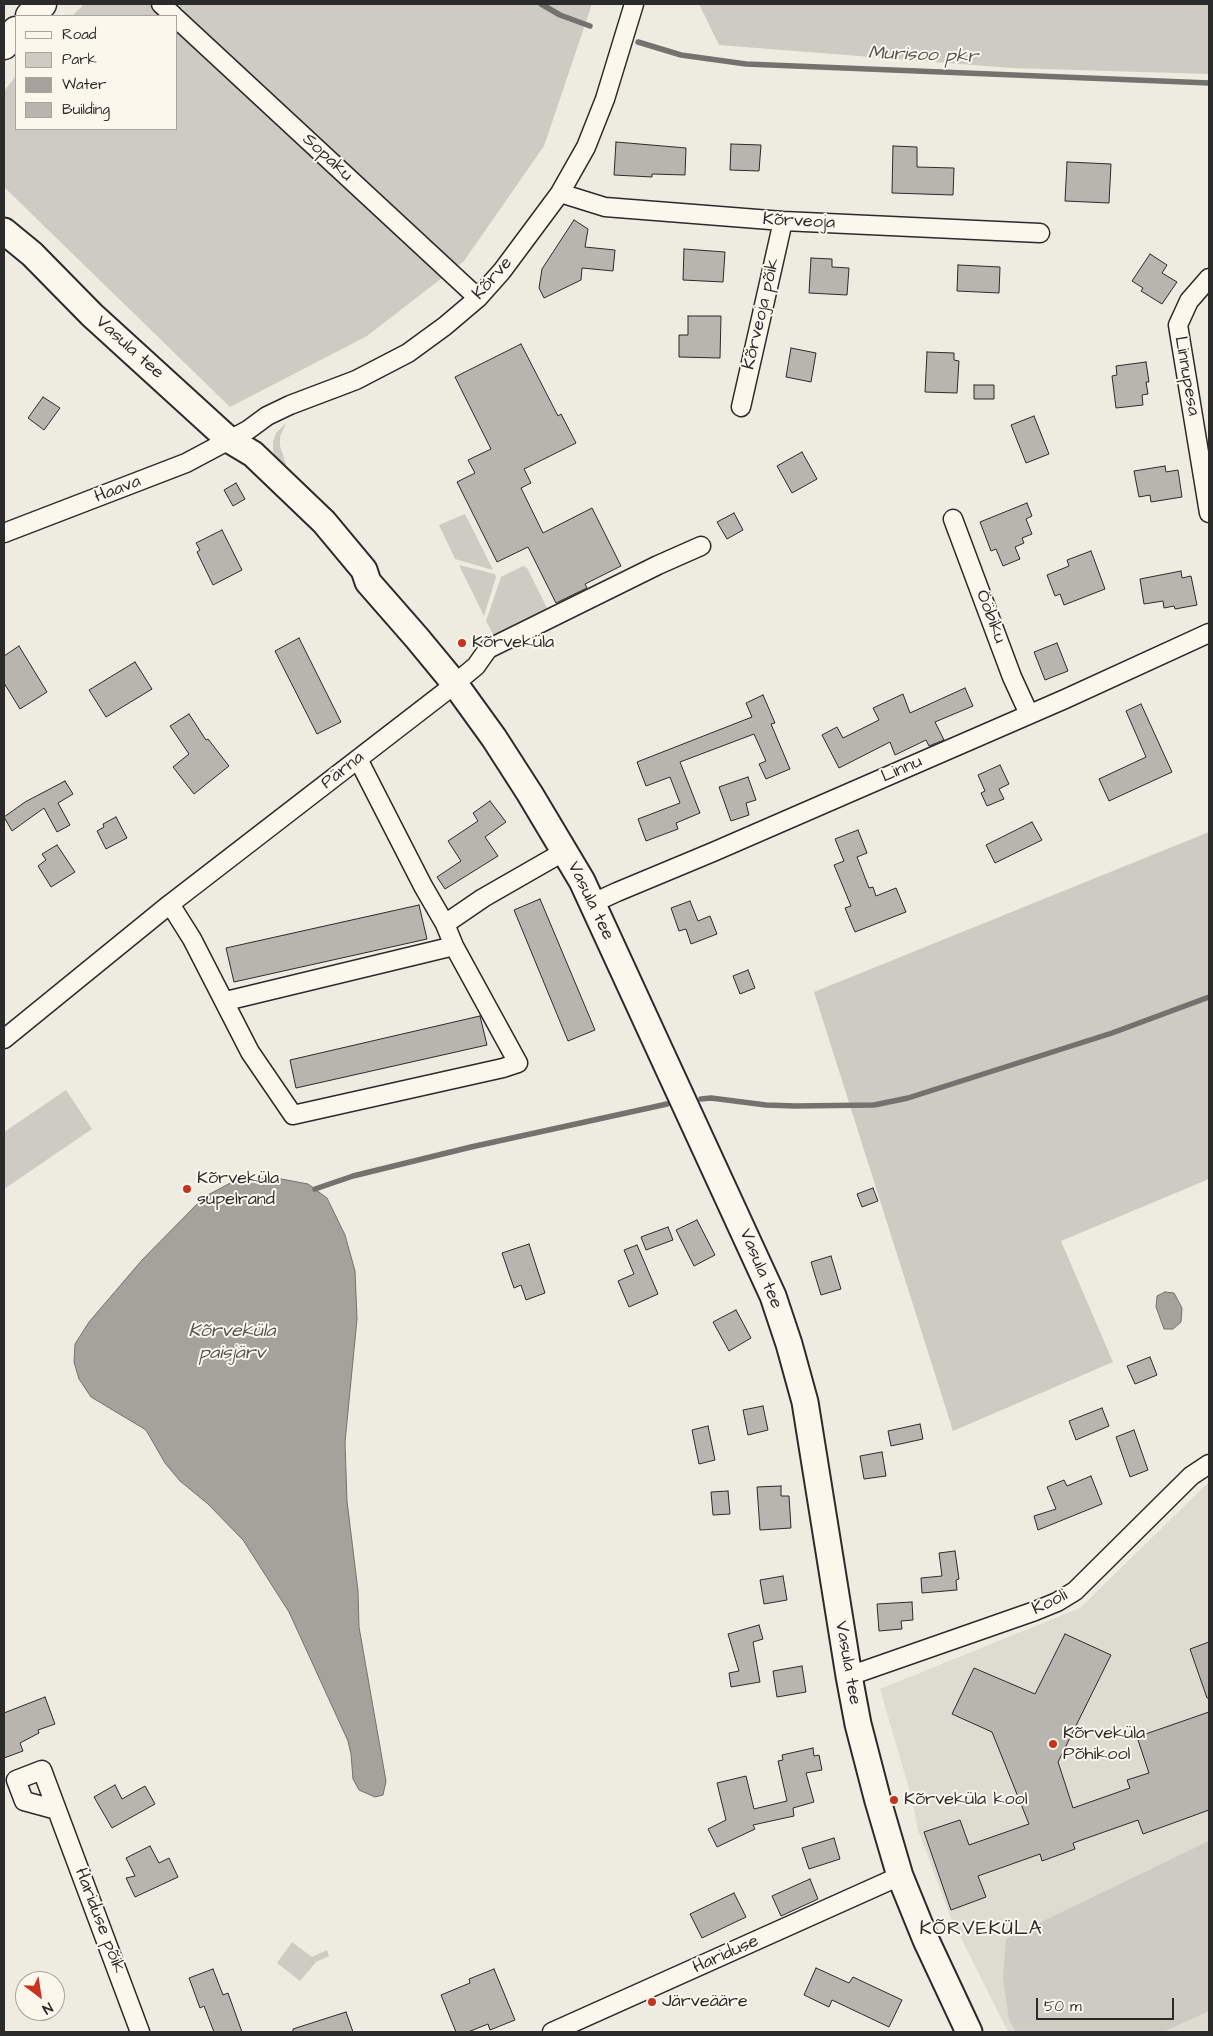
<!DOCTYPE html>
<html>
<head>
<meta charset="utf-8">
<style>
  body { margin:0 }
  #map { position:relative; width:1213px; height:2036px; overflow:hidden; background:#eeebe0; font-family:"Architects Daughter",sans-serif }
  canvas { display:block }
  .frame { position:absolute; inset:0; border:5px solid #2b2b2b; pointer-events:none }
  .legend { position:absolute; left:15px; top:15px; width:162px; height:115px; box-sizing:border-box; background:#fbf7ec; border:1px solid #a8a59f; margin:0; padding:6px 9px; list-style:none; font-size:15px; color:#2b2b2b }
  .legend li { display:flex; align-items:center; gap:10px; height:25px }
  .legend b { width:25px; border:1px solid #a8a59f }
  .north { position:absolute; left:15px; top:1971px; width:50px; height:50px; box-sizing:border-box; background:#fbf7ec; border:1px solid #a8a59f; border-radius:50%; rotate:149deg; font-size:14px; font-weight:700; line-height:20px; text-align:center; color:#2b2b2b }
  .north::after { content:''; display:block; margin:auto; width:18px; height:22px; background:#c8321e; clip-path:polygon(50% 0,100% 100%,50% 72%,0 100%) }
  .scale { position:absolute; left:1036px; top:1998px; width:138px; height:22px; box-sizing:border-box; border:2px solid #2b2b2b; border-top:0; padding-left:6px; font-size:15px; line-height:18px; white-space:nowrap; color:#2b2b2b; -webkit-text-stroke:4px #fbf7ec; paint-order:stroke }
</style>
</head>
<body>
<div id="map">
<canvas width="1213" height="2036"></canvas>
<div class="frame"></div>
<ul class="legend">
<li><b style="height:6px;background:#fbf7ec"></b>Road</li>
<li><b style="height:14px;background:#cecbc2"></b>Park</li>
<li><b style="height:14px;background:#a4a29a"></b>Water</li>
<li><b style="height:14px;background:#b8b5ae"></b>Building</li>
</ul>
<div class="north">N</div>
<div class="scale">50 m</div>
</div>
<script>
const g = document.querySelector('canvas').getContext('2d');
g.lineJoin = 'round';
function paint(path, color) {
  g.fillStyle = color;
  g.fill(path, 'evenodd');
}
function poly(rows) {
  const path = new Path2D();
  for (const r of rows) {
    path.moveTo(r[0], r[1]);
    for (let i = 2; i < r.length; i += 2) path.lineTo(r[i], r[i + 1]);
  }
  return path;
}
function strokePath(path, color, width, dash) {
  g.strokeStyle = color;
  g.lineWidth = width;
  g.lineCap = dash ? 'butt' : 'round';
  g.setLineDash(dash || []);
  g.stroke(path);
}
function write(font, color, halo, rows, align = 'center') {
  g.font = font + ' "Architects Daughter",sans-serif';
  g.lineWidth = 4;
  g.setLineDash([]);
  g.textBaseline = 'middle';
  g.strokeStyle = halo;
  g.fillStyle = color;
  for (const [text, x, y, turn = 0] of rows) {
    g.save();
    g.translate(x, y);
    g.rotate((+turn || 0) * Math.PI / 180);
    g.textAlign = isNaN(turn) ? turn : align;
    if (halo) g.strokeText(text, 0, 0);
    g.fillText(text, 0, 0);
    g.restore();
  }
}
const built = poly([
  [1209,1482,1209,2032,1008,2032,951,1918,918,1830,912,1799,880,1689,1080,1608]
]);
const green = poly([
  [84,4,592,4,544,146,464,261,367,336,230,407,4,187,4,91,16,76,16,129,176,129,176,16,72,16],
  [699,4,1209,4,1209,74,1011,68,719,45],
  [286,423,280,437,280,446,286,464,280,469,273,451,273,442,276,433],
  [465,514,493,570,455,559,439,525],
  [459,565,495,574,496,577,484,616],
  [523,566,527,568,548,610,494,636,486,621,501,577],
  [1209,832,1209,1179,1061,1241,1113,1362,953,1431,814,992],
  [66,1090,92,1129,4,1189,4,1132],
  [1209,1841,1209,2011,1163,2032,1016,2032,1009,2020,1003,1978,1006,1939],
  [292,1942,312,1957,327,1950,329,1956,316,1962,300,1981,277,1963]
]);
const water = poly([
  [276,1178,308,1184,327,1198,345,1235,355,1271,357,1319,345,1442,347,1501,358,1591,359,1627,386,1781,383,1795,375,1797,359,1790,353,1779,351,1754,348,1741,289,1612,243,1540,208,1504,180,1481,165,1463,146,1430,91,1397,79,1379,74,1362,75,1344,89,1322,142,1260,204,1197,236,1180,276,1178],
  [1165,1292,1174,1293,1182,1308,1181,1322,1173,1329,1164,1329,1156,1307,1157,1296,1165,1292]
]);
const stream = poly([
  [541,4,560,15,590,26],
  [638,42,681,55,746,64,1209,83],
  [701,1099,711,1098,766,1105,795,1106,874,1105,908,1098,1112,1033,1209,997],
  [315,1189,353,1176,471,1147,667,1104]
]);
const building = poly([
  [616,142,686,148,685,175,652,174,652,177,614,175,616,142],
  [731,144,761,145,759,171,730,170,731,144],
  [893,146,917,147,917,167,954,168,953,195,892,193,893,146],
  [1067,162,1111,164,1109,203,1065,201,1067,162],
  [574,220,588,229,585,247,615,250,613,271,582,268,581,280,544,298,539,288,542,269,574,220],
  [684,249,725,252,723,282,683,280,684,249],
  [1150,254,1167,265,1162,273,1177,282,1162,304,1141,291,1143,288,1132,281,1150,254],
  [811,258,832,259,832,267,849,268,847,295,809,293,811,258],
  [958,265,1000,267,999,293,957,291,958,265],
  [688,316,721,316,720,358,679,357,679,335,688,335,688,316],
  [521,344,558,416,561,414,576,443,524,469,531,483,521,488,543,533,592,508,621,566,585,584,587,588,556,603,528,547,497,562,457,482,475,473,468,460,491,449,455,377,521,344],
  [791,348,816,353,811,382,786,377,791,348],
  [927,352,954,353,954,360,959,361,957,393,925,392,927,352],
  [1146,362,1149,382,1146,382,1148,394,1142,395,1143,405,1116,408,1112,376,1117,375,1116,366,1146,362],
  [974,385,994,385,994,399,974,399,974,385],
  [43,397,60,408,44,430,28,418,43,397],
  [1034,416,1049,454,1026,463,1011,425,1034,416],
  [802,452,817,479,792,493,777,466,802,452],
  [1165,466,1166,472,1178,470,1182,497,1151,502,1150,495,1139,497,1134,471,1165,466],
  [236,483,245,499,233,506,224,490,236,483],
  [1027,503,1032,516,1026,519,1032,534,1022,538,1024,543,1015,547,1020,559,1003,566,996,549,991,551,980,522,1027,503],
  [734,513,743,530,727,539,717,522,734,513],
  [222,530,242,570,213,585,197,552,200,550,196,543,222,530],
  [1091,551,1105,589,1064,605,1060,594,1055,596,1047,575,1069,566,1067,560,1091,551],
  [1181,571,1182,578,1191,576,1197,605,1175,609,1174,606,1164,608,1163,601,1144,604,1140,579,1181,571],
  [299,638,341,722,317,734,275,651,299,638],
  [1057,643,1068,671,1045,680,1034,652,1057,643],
  [19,646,47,692,20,709,4,683,4,656,19,646],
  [135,662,152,689,106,717,89,690,135,662],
  [965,688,973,706,935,722,944,740,929,746,926,740,895,755,890,742,839,768,822,735,837,727,843,738,879,720,873,708,903,694,910,713,965,688],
  [763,695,775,723,771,724,790,769,766,779,759,764,766,761,754,734,680,762,700,813,676,823,678,829,646,841,638,819,680,803,670,777,646,786,637,762,752,717,746,703,763,695],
  [1141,704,1172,772,1109,801,1099,779,1146,757,1126,711,1141,704],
  [189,714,206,740,208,739,229,766,194,794,173,767,189,754,170,726,189,714],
  [1000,765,1009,784,999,789,1004,799,987,806,981,793,985,791,978,775,1000,765],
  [748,777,756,800,746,803,749,815,731,821,719,787,748,777],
  [65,781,73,794,58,803,70,825,57,832,44,808,12,831,4,817,25,802,65,781],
  [490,801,506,822,485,837,498,856,445,889,437,877,461,861,448,841,478,821,473,813,490,801],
  [116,817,127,838,106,849,97,831,104,827,103,824,116,817],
  [1032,822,1042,840,995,863,986,845,1032,822],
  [858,830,867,853,857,857,869,888,873,887,876,896,896,888,906,912,855,932,845,908,851,906,834,865,844,861,835,839,858,830],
  [57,845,75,872,51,887,38,866,46,860,42,854,57,845],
  [540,899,595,1030,568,1041,514,910,540,899],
  [690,901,698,921,710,916,717,934,691,944,686,929,679,931,671,908,690,901],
  [419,905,427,939,234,982,226,948,419,905],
  [748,970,755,988,740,994,733,976,748,970],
  [480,1016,487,1045,296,1088,290,1060,480,1016],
  [873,1188,878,1201,862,1207,857,1194,873,1188],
  [697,1220,715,1255,694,1266,676,1230,697,1220],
  [668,1227,673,1240,646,1250,641,1237,668,1227],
  [529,1244,545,1293,526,1300,521,1285,514,1288,502,1253,529,1244],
  [637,1245,658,1294,629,1307,618,1281,634,1274,624,1250,637,1245],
  [831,1256,841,1289,821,1295,811,1262,831,1256],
  [736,1310,751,1338,729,1351,713,1322,736,1310],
  [1150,1357,1157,1375,1135,1384,1127,1366,1150,1357],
  [763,1406,768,1430,748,1435,743,1410,763,1406],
  [1102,1408,1109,1426,1076,1440,1069,1421,1102,1408],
  [920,1424,923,1439,891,1446,888,1431,920,1424],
  [708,1426,715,1460,699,1464,692,1430,708,1426],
  [1134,1430,1148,1470,1130,1477,1116,1437,1134,1430],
  [882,1452,886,1476,864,1479,860,1456,882,1452],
  [1091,1476,1102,1504,1038,1530,1034,1516,1056,1509,1047,1487,1064,1480,1067,1486,1091,1476],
  [781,1486,781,1496,789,1496,791,1528,760,1530,757,1487,781,1486],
  [728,1491,730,1514,713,1515,711,1492,728,1491],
  [955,1551,959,1579,956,1580,957,1590,922,1593,921,1578,942,1576,939,1553,955,1551],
  [783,1576,787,1600,764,1604,760,1580,783,1576],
  [912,1602,913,1620,901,1621,902,1629,879,1631,877,1604,912,1602],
  [759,1625,763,1639,753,1642,760,1682,731,1687,729,1673,739,1671,728,1634,759,1625],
  [1065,1634,1111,1655,1058,1762,1073,1808,1130,1788,1127,1780,1149,1773,1137,1737,1209,1712,1209,1810,1143,1834,1138,1820,1073,1843,1075,1849,1042,1861,1040,1854,978,1876,986,1897,951,1910,924,1832,960,1820,969,1845,1029,1824,992,1732,952,1714,974,1668,1035,1694,1065,1634],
  [1209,1642,1209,1698,1207,1698,1190,1649,1209,1642],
  [802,1666,806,1692,777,1697,773,1671,802,1666],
  [45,1697,55,1724,38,1730,39,1733,20,1743,23,1751,4,1758,4,1713,45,1697],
  [813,1748,814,1756,819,1755,822,1770,806,1773,814,1802,793,1808,794,1816,753,1825,755,1829,717,1847,708,1829,726,1820,717,1783,746,1776,754,1809,787,1801,778,1761,783,1760,782,1755,813,1748],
  [115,1785,122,1799,145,1786,155,1804,112,1828,94,1797,115,1785],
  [834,1838,840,1859,809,1869,802,1848,834,1838],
  [150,1846,159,1863,169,1858,178,1877,135,1897,126,1878,135,1876,126,1858,150,1846],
  [810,1879,818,1899,781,1916,772,1896,810,1879],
  [734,1893,746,1917,702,1938,690,1914,734,1893],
  [816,1968,849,1983,853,1977,902,2000,889,2027,832,2000,829,2007,804,1995,816,1968],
  [213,1969,223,1995,228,1993,242,2032,214,2032,204,2006,200,2008,189,1978,213,1969],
  [494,1969,515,2020,490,2030,488,2024,468,2032,456,2032,441,1995,470,1983,469,1979,494,1969],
  [346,2012,353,2032,293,2032,293,2029,346,2012]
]);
const street = poly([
  [161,4,174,16],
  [176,18,478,298],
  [560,193,605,207,783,221,1040,233],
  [1209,278,1189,301,1178,325,1209,513],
  [741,407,783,221],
  [953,519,1012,677,1029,714],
  [4,533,186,463,248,430,267,416,290,405,356,380,408,353,445,326,478,298,502,271,560,193,586,147,605,99,634,4],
  [358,759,423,886,445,924],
  [593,903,617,892,713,852,1065,699,1209,633],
  [170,904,192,939,250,1052,293,1115,503,1068,518,1063,454,946,445,924,483,898,565,851],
  [226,1001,454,946],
  [4,1039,170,904,446,691,476,666,488,649,658,565,701,546],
  [849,1676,1035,1611,1057,1602,1075,1591,1191,1476,1209,1464],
  [57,1810,24,1801,16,1780,42,1770,140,2032],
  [552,2032,900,1876]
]);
const secondary = poly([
  [4,231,32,254,92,315,228,439,253,454,324,522,364,570,368,582,417,638,455,684,494,738,530,794,582,881,773,1296,789,1344,805,1402,849,1676,858,1724,878,1801,900,1876,926,1940,969,2032]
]);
const highway = poly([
  [30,16,42,4],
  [4,45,16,31]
]);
const markers = [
  [462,643,5,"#c8321e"],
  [187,1189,5,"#c8321e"],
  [1053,1744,5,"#c8321e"],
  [894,1800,5,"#c8321e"],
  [652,2002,5,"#c8321e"]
];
const streetNames = [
  ["Sopaku",327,158,43],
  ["Kõrveoja",799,222,3],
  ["Kõrve",493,279,-49],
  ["Kõrveoja põik",762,314,-77],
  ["Vasula tee",129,348,42],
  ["Linnupesa",1186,376,80],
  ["Haava",118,490,-21],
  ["Ööbiku",990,617,69],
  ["Linnu",902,770,-24],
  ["Pärna",343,771,-38],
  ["Vasula tee",590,901,64],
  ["Vasula tee",760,1269,67],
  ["Kooli",1050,1603,-26],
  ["Vasula tee",847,1663,80],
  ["Hariduse põik",99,1921,69],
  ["Hariduse",726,1955,-24]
];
const poiNames = [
  ["Kõrveküla",472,643],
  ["Kõrveküla",197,1179],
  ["supelrand",197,1200],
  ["Kõrveküla",1063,1734],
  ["Põhikool",1063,1755],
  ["Kõrveküla kool",904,1800],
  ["Järveääre",662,2002]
];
const waterNames = [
  ["Murisoo pkr",923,56,2],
  ["Kõrveküla",232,1332],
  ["paisjärv",232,1354]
];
const quarterNames = [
  ["KÕRVEKÜLA",981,1930]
];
paint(built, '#dedbd1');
paint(green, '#cecbc2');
paint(water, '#a4a29a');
strokePath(water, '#74726e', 1);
strokePath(stream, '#74726e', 5.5);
paint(building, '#b8b5ae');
strokePath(building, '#2b2b2b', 1);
strokePath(street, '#2b2b2b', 21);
strokePath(secondary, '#2b2b2b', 29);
strokePath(highway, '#2b2b2b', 31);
strokePath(street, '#fbf7ec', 18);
strokePath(secondary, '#fbf7ec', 25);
strokePath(highway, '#fbf7ec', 28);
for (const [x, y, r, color] of markers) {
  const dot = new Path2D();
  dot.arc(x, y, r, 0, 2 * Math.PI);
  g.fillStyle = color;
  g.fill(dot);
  strokePath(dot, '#fbf7ec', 2);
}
write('18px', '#2b2b2b', '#fbf7ec', streetNames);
write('18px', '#2b2b2b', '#fbf7ec', poiNames, 'left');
write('italic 19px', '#555552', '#fbf7ec', waterNames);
g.letterSpacing = '1px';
write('20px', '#2b2b2b', '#fbf7ec', quarterNames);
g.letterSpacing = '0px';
</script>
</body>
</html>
